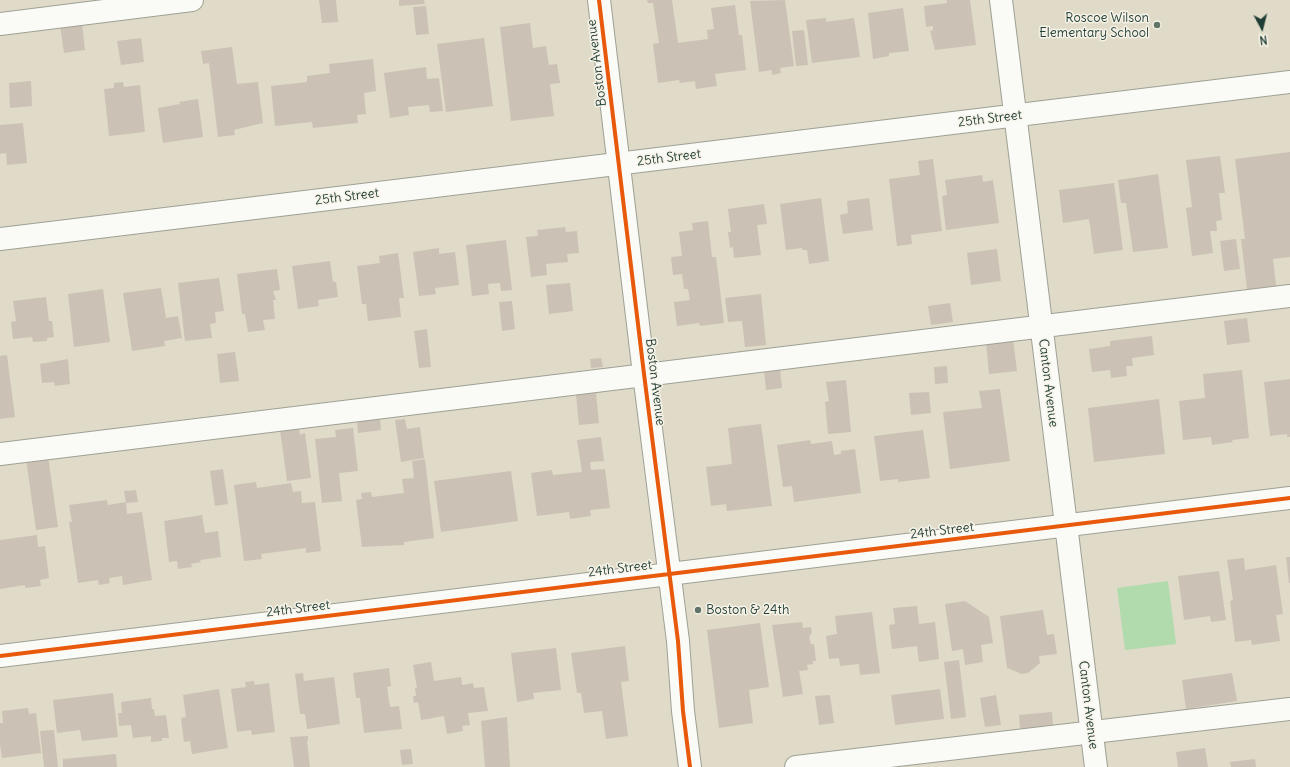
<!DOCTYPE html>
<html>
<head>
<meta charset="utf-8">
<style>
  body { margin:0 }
  #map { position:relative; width:1290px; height:767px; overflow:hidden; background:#dfdbc8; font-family:Delius,sans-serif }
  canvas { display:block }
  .north { position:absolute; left:1242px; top:8px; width:40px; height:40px; -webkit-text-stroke:3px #f7f3e8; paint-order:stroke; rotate:173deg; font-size:11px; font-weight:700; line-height:16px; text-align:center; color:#1f3d34 }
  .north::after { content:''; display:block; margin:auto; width:14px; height:18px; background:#1f3d34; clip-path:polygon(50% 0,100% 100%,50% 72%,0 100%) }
</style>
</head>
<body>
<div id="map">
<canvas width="1290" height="767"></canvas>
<div class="north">N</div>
</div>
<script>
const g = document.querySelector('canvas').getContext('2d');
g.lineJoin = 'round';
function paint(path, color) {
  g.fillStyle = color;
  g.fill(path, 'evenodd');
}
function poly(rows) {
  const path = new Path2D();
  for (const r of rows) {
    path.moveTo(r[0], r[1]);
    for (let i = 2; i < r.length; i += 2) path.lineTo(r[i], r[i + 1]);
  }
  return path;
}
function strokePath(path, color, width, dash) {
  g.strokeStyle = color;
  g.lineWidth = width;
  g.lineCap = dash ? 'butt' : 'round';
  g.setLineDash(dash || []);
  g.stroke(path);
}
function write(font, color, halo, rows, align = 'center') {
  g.font = font + ' Delius,sans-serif';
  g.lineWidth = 3;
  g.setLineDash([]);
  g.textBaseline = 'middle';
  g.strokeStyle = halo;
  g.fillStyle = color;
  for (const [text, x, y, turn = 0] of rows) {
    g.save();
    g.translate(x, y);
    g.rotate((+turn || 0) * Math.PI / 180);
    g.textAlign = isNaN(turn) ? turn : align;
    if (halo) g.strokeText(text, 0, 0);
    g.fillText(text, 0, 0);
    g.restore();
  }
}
const green = poly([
  [1168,581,1176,644,1125,650,1117,588]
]);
const building = poly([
  [319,0,336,0,338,22,322,23],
  [399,0,424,0,425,4,399,6],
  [647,0,672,0,678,43,708,39,707,30,714,29,711,8,735,5,739,35,742,35,746,70,715,74,717,86,696,89,695,81,680,83,679,80,658,83,653,44,659,43,653,3,648,3],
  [785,0,794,66,780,68,781,73,772,75,772,70,759,72,750,1],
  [947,0,970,0,976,45,935,50,930,31,933,30,933,26,926,27,924,6,947,3],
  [426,6,429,34,416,35,413,7],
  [903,8,909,51,889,53,889,56,873,59,868,13],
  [826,18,826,22,854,18,860,57,812,63,806,20],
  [82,23,85,50,64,53,60,25],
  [530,23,533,48,546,46,549,65,557,64,560,83,550,84,554,116,511,121,500,27],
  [804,30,808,65,796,66,792,31],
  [141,38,144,62,121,65,117,41],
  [484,38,493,106,446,112,437,44],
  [232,47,237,84,258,82,263,123,234,130,235,135,218,137,209,63,203,64,201,51],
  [373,59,376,91,364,93,366,114,357,115,358,123,313,128,312,122,275,126,271,86,307,82,307,76,330,73,329,64],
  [426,67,427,79,439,78,443,111,430,112,429,105,408,107,409,115,390,118,384,73],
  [31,81,32,106,10,108,9,83],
  [123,82,124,87,140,85,145,132,109,136,104,89,114,88,114,83],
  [198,99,203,137,163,143,158,108,180,104,179,102],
  [23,123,27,163,7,165,6,153,0,154,0,125],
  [1290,152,1290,257,1273,259,1277,294,1248,297,1241,239,1245,239,1235,159],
  [1220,156,1225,193,1219,193,1222,220,1216,221,1217,231,1210,231,1213,253,1192,256,1186,208,1192,207,1186,160],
  [933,159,942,231,911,235,912,244,897,246,889,179,920,175,918,161],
  [1158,174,1168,248,1133,252,1126,203,1121,203,1118,180],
  [982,175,983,182,993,180,999,223,946,230,942,196,947,195,945,180],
  [1114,183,1123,250,1094,254,1089,219,1063,223,1059,190],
  [821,198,829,261,809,264,807,250,802,250,802,248,786,250,780,204],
  [869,198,873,230,843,234,840,215,848,213,847,201],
  [764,204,767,224,757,225,761,255,734,258,733,247,730,248,728,232,731,232,728,209],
  [708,221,712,257,716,257,724,323,700,326,699,323,677,326,674,302,690,300,688,289,684,289,682,274,673,275,671,257,682,256,679,232,693,230,692,223],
  [565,227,566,232,577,231,579,253,567,254,568,262,546,264,547,275,531,277,526,237,538,236,537,230],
  [1236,239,1240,269,1224,271,1220,241],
  [506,240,512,290,501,291,500,283,488,284,489,294,472,296,466,245],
  [439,248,439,254,455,252,459,285,435,288,436,294,419,296,413,252],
  [997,249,1001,281,971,285,967,253],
  [398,253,404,298,399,298,401,317,368,321,366,304,362,304,357,266,380,263,379,256],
  [330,261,333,282,336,282,338,297,318,300,319,306,298,309,292,266],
  [277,269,280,290,273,291,276,300,273,300,275,319,263,320,265,330,248,332,245,314,242,314,237,274],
  [219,278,224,311,215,312,216,323,210,324,212,338,185,341,178,283],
  [570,283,573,311,549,314,546,285],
  [161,288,166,318,178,316,182,338,164,341,165,346,132,351,123,293],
  [103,289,110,342,74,347,68,294],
  [761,294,766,345,745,347,742,321,728,322,725,298],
  [46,297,49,321,52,321,54,337,47,338,47,341,33,342,32,337,13,339,11,322,16,321,13,301],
  [512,301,515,329,502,331,499,302],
  [950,303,953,322,931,325,928,306],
  [1247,318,1250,342,1227,345,1224,321],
  [427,329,431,367,419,368,414,331],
  [1152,336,1154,355,1132,358,1133,366,1126,366,1127,376,1111,378,1110,370,1092,372,1089,349,1110,346,1110,341],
  [1013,339,1017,371,989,374,986,342],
  [235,352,239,381,220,383,217,354],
  [7,355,15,417,0,419,0,356],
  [601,358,603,367,591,368,590,359],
  [68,359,70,384,55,386,54,382,42,383,40,364],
  [947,366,948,383,935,384,934,367],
  [780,369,782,388,766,390,764,370],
  [1242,370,1249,438,1232,440,1233,442,1212,445,1211,437,1183,440,1179,401,1205,398,1203,374],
  [1290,379,1290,437,1287,437,1287,434,1270,436,1264,382],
  [846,380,851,432,828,434,825,402,829,401,826,382],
  [1000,389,1010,461,950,469,943,412,982,408,979,391],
  [929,392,931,413,911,415,909,393],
  [596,393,599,423,579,425,576,395],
  [1159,399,1165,454,1094,462,1088,408],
  [380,418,381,430,358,433,357,421],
  [405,419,407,429,420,427,424,458,401,462,395,420],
  [761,424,772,506,727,511,726,504,711,506,706,467,732,464,728,428],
  [299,428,300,435,305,433,311,478,287,481,280,430],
  [353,428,358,471,339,473,342,501,322,503,315,439,336,437,335,430],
  [923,430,930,478,898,482,898,479,880,481,874,436],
  [601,437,604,461,590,462,591,470,605,469,610,508,590,510,591,516,570,519,569,512,537,516,531,473,552,470,553,475,582,472,577,440],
  [810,440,811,444,832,441,834,455,841,454,841,451,855,449,861,493,794,502,792,486,783,487,777,445],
  [48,456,58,527,36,530,26,459],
  [425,459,434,538,404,542,404,545,362,547,356,500,362,499,361,493,371,492,372,497,404,493,402,479,414,478,412,461],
  [223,469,228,504,215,506,210,471],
  [511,471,518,521,441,532,434,481],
  [256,482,257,488,291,483,293,492,301,491,302,503,315,502,321,551,306,553,306,548,261,554,262,559,244,561,234,485],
  [136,490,138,502,126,503,124,491],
  [107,500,108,505,126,502,127,514,142,512,152,580,123,585,122,576,109,578,110,583,99,585,98,580,78,583,69,522,72,522,69,505],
  [202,515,205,533,218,531,221,557,200,560,201,562,191,564,192,567,178,569,177,561,169,562,164,521],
  [37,535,38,547,45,546,49,578,40,580,41,586,25,588,25,585,0,589,0,540],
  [1286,557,1290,557,1290,583,1289,583],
  [1244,558,1245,570,1276,565,1283,614,1276,615,1280,641,1252,645,1251,640,1235,642,1230,601,1233,600,1227,560],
  [1219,571,1226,620,1211,622,1210,616,1184,620,1178,576],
  [965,601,989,617,993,643,981,645,983,662,965,665,963,649,952,651,945,604],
  [917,606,919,624,935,622,939,659,919,662,917,646,892,649,889,625,895,624,893,608],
  [1043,610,1047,635,1054,634,1057,654,1039,656,1040,663,1028,673,1022,674,1007,668,1000,616],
  [872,612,880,673,860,675,859,664,840,666,839,658,829,659,826,636,837,634,835,616],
  [802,622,803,628,811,627,812,632,809,637,811,644,814,644,816,661,813,661,813,664,807,665,808,670,799,671,803,694,783,697,772,625],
  [760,623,769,687,749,690,753,723,719,728,707,630],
  [625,646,629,681,621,682,628,736,606,739,602,711,584,713,581,693,577,693,571,653],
  [556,648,561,690,533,693,534,699,517,702,511,653],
  [959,660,966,717,951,719,944,662],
  [431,662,434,681,461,677,462,685,473,683,474,688,484,687,488,711,468,713,470,725,462,726,463,731,447,734,444,716,421,720,418,702,414,703,413,696,416,696,415,688,417,688,413,665],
  [389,668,391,686,387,687,390,707,399,706,402,729,364,733,360,698,356,698,353,673],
  [303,673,304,681,334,677,340,724,307,729,305,714,300,714,295,674],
  [1232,673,1237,701,1186,709,1182,680],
  [254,681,255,685,269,683,275,732,252,735,251,730,237,732,231,689,246,687,245,682],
  [219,689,228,748,192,754,190,741,184,742,181,718,186,717,183,695],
  [940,689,944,719,895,725,891,695],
  [113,693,118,737,82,741,80,730,57,733,53,700],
  [830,695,834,723,819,725,815,696],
  [996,695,1001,725,985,727,980,698],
  [151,698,152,709,154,709,155,716,166,715,169,738,162,738,162,741,151,742,151,736,133,738,131,725,119,726,118,713,122,713,121,702],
  [28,708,29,714,36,713,41,753,2,758,0,744,0,723,3,723,2,711],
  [1052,712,1053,725,1020,729,1019,715],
  [507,717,510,767,485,767,481,721],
  [54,730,58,767,44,767,40,731],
  [308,736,308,741,307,741,310,767,294,767,290,737],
  [1205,748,1208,767,1178,767,1176,752],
  [411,749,413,764,402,765,400,750],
  [116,754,117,767,63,767,63,759],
  [1255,759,1256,767,1231,767,1230,762]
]);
const minor = poly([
  [599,0,644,374,678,641,683,711,690,767],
  [1001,0,1096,767],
  [0,24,192,0],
  [0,239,1290,82],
  [0,454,1290,296],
  [0,656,1290,498],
  [796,767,1290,709]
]);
const cycleway = poly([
  [599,0,644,374,678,641,683,711,690,767],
  [0,656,1290,498]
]);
const markers = [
  [1157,25,4,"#627468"],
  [698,610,4,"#627468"]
];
const poiNames = [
  ["Roscoe Wilson",1149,18],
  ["Elementary School",1149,33],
  ["Boston & 24th",706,610,"left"]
];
const streetNames = [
  ["Boston Avenue",597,63,-97],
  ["25th Street",990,119,-7],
  ["25th Street",669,158,-7],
  ["25th Street",347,197,-7],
  ["Boston Avenue",655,382,83],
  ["Canton Avenue",1048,383,83],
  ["24th Street",942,531,-7],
  ["24th Street",620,569,-7],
  ["24th Street",298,609,-7],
  ["Canton Avenue",1088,705,83]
];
paint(green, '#b1daad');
paint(building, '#ccc1b5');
strokePath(minor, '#9fa094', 24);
strokePath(minor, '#fafaf7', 22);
strokePath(cycleway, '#e8590c', 4);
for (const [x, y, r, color] of markers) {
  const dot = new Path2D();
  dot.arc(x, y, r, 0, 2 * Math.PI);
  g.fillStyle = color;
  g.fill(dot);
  strokePath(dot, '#f7f3e8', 1.5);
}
write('13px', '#1f3d34', '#f7f3e8', poiNames, 'right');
write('13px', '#1f3d34', '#f7f3e8', streetNames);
</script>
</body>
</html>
